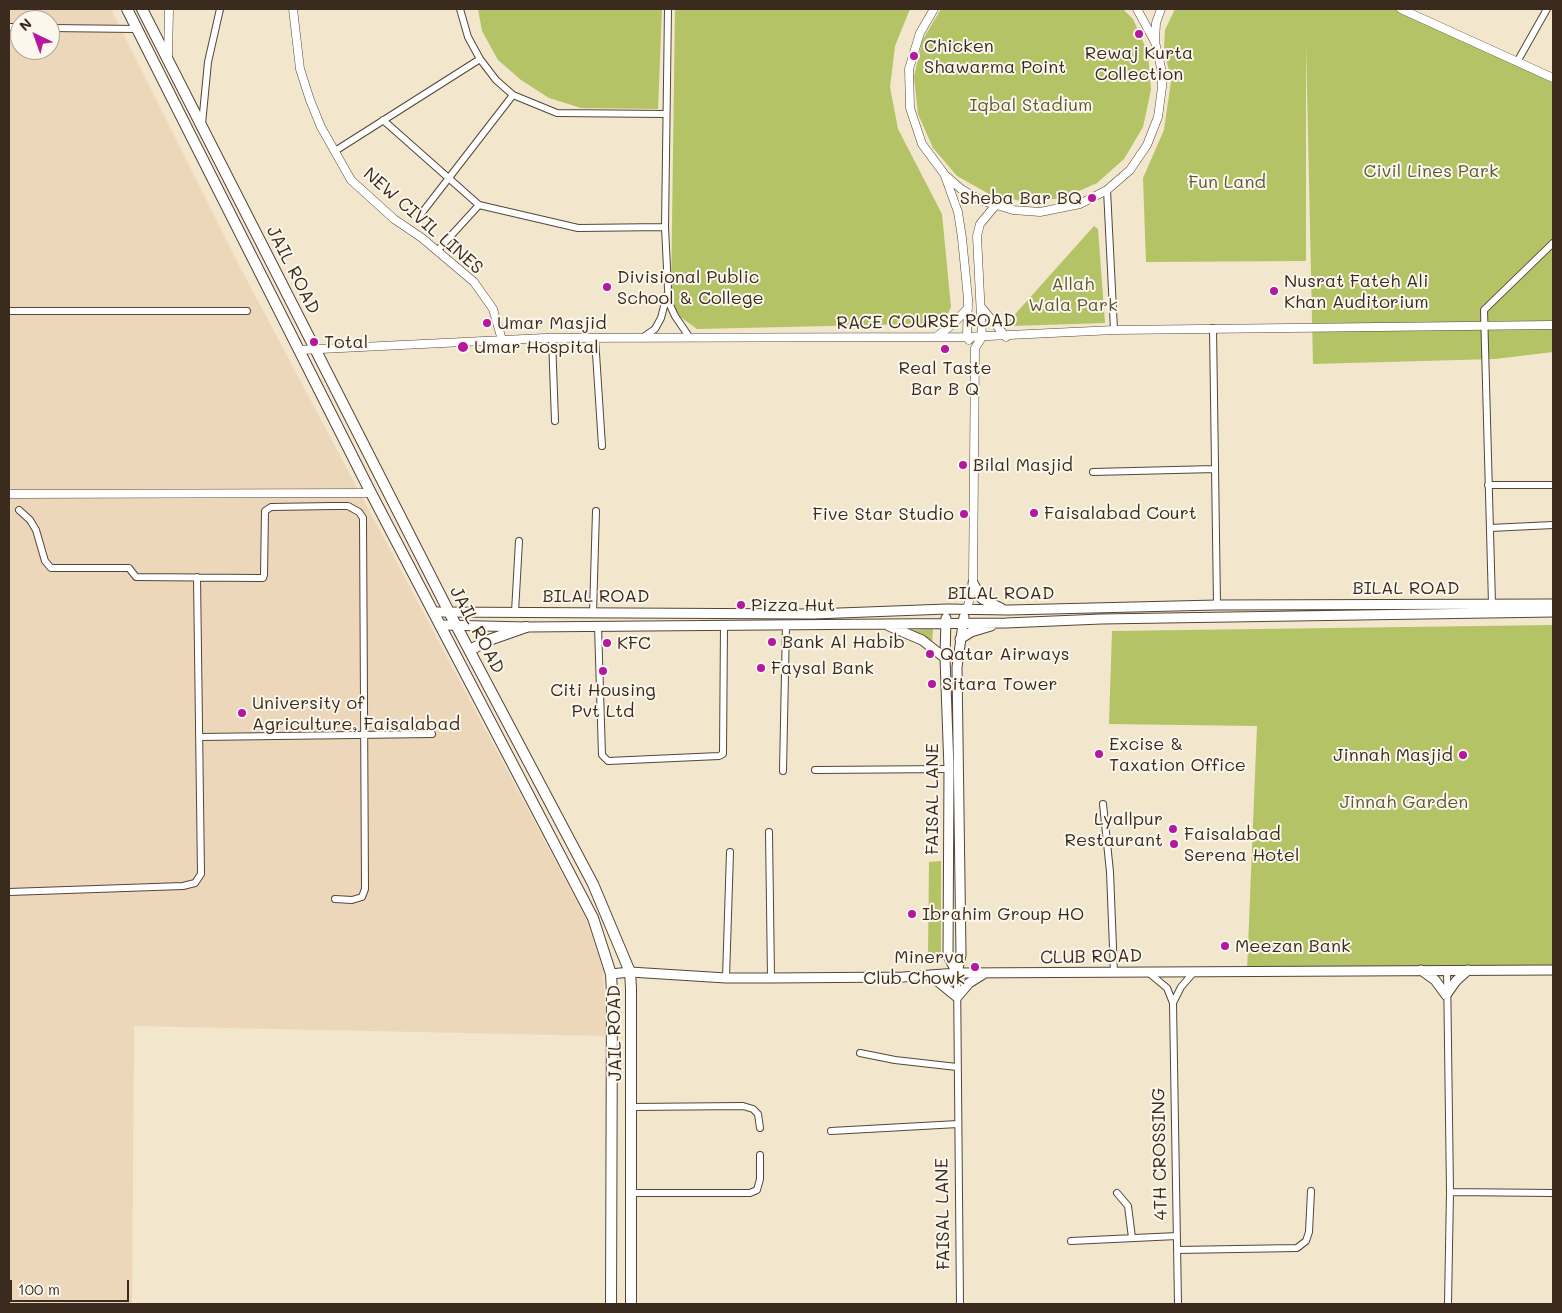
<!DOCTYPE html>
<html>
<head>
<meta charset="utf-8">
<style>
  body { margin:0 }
  #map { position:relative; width:1562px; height:1313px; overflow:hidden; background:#f2e6cc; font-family:Mali,sans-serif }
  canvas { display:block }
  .frame { position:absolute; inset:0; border:10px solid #3b2a1e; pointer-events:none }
  .north { position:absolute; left:10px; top:10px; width:50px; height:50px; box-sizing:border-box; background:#fbf7ec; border:1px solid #aea59a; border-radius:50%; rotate:318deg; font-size:14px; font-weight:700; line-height:20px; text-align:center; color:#3b2a1e }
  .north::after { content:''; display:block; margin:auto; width:18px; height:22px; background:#b5179e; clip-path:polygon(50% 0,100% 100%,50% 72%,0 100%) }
  .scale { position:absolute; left:10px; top:1280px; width:119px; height:22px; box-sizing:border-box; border:2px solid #3b2a1e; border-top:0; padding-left:6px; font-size:15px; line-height:18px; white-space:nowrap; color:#3b2a1e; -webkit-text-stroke:4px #fbf7ec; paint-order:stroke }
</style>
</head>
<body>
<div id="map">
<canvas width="1562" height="1313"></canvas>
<div class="frame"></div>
<div class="north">N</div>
<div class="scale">100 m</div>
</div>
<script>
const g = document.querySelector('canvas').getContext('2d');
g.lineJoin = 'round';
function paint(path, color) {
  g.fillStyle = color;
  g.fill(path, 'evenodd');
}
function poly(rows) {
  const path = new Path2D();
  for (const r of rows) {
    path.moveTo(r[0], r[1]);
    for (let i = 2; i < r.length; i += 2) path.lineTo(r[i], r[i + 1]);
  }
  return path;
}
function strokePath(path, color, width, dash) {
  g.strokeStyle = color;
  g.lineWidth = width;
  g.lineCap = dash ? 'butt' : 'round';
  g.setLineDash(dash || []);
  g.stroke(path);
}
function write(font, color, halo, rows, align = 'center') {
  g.font = font + ' Mali,sans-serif';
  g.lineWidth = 4;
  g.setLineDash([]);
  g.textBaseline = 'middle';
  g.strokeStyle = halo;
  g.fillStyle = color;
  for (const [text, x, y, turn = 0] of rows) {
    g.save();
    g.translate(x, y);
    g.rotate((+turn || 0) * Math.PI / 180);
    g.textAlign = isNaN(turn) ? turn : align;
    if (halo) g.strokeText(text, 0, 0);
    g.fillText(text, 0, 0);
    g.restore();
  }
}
const built = poly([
  [9,9,111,9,241,269,586,919,603,969,607,1036,134,1026,132,1304,9,1304],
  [20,20,50,20,50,50,20,50]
]);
const green = poly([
  [478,9,662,9,658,109,581,108,549,98,521,80,498,60,482,31],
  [675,9,910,9,895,46,890,87,898,129,942,214,951,307,947,316,934,322,918,324,697,329,679,316,673,308,671,297],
  [941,9,1123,9,1133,19,1148,53,1151,90,1143,127,1124,159,1097,183,1063,198,1026,202,989,194,957,176,933,148,918,114,914,77,922,41],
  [1175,9,1403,9,1553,78,1553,352,1495,359,1313,364,1306,43,1306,261,1146,262,1143,178,1164,130,1171,81,1164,47,1165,30],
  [1094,226,1098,229,1105,323,1011,326,1009,321],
  [1553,625,1553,966,1247,971,1257,726,1109,724,1112,631],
  [933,629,932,644,911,630],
  [941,861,941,955,928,954,929,862]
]);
const minor = poly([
  [460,9,468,37,480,59,496,80,513,95,557,113,666,114],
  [668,9,665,227,668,289,670,305,675,316,690,338],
  [9,27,20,27],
  [50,28,137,29],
  [1517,62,1547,9],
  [383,120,479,205],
  [202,124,208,62,220,9],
  [335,151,480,59],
  [1107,190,1114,330],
  [421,214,513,95],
  [437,251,479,205,578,228,665,227],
  [9,311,247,311],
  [1213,328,1217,605],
  [552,338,555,421],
  [595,338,602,446],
  [642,338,655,329,661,318,667,295],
  [1093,472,1215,469],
  [1488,485,1553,485],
  [19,510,30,520,36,530,45,561,51,568,129,568,136,577,257,578,263,578,264,575,265,511,271,507,333,506,348,506,359,512,363,518,365,889,362,897,352,900,335,899],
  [1490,528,1553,525],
  [1492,604,1484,310,1553,243],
  [515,612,519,541],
  [593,613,596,511],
  [598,626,602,755,608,761,719,756,723,754,724,625],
  [200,737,432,734],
  [815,770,949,769],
  [783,771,786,624],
  [1103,804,1110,872,1114,973],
  [769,832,771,978],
  [9,892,183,886,195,883,201,874,197,577],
  [1447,969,1450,1192,1448,1304],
  [957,973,960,1304],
  [1149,973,1167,988,1173,1003,1178,1304],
  [726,978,730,852],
  [1173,1003,1181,987,1194,972],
  [860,1053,895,1060,957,1067],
  [631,1107,743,1106,753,1109,758,1114,760,1128],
  [831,1131,958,1124],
  [1450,1192,1553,1193],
  [631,1193,750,1193,757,1190,760,1179,760,1155],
  [1117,1193,1128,1206,1132,1238],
  [1071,1241,1177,1236],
  [1177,1250,1297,1248,1306,1241,1309,1232,1311,1191]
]);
const tertiary = poly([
  [293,9,300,69,310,100,321,127,351,180,394,219,422,238,474,282,493,309,502,340],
  [934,9,920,33,909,69,910,108,922,144,945,175,961,189,980,200,1013,210,1040,212,1080,204,1107,190,1130,170,1147,145,1158,117,1162,87,1162,72,1155,42,1137,9],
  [1401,9,1553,78],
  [1155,41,1156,23,1161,9],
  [168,59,169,9],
  [945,176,958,212,962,238,968,299,967,337,969,340],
  [981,307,1006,337],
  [936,337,953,324,968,308],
  [300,350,545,338,967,337,1114,330,1553,325],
  [9,494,371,493],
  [967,610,973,583,975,348,982,337,977,236,980,224,995,206]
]);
const secondary = poly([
  [973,583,982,599,1001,608],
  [435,612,813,614,947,609,1009,610,1217,605,1553,604],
  [946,618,945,658,949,769,948,956,957,973],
  [442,625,526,627,1006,623,1101,619,1553,612],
  [889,626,922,640,945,658],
  [960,639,971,632,991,626],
  [1421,970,1435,980,1446,995,1456,981,1468,970],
  [957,973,961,955,957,667,964,617],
  [611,974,630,972,726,978,771,978,903,977,957,973,1553,970],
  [930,975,957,997,969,983,985,973]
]);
const primary = poly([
  [127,9,371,493,593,918,611,974,612,993,611,1304],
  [142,9,449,612,593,884,630,972,631,988,631,1304],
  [470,650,489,640,526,627]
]);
const markers = [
  [1139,34,5,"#b5179e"],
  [914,56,5,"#b5179e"],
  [1092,198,5,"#b5179e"],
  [607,287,5,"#b5179e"],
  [1274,291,5,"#b5179e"],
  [487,323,5,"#b5179e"],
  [314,342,5,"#b5179e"],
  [463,347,6,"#b5179e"],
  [945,349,5,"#b5179e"],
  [963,465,5,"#b5179e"],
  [1034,513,5,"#b5179e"],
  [964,514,5,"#b5179e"],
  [741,605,5,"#b5179e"],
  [772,642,5,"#b5179e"],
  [607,643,5,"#b5179e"],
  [930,654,5,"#b5179e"],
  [761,668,5,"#b5179e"],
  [603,671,5,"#b5179e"],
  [932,684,5,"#b5179e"],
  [242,713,5,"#b5179e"],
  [1099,754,5,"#b5179e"],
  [1463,755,5,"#b5179e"],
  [1173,829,5,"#b5179e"],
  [1174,844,5,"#b5179e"],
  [912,914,5,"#b5179e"],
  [1225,946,5,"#b5179e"],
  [975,967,5,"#b5179e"]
];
const poiNames = [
  ["Chicken",924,46],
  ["Shawarma Point",924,67],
  ["Rewaj Kurta",1139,53,"center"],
  ["Collection",1139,74,"center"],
  ["Sheba Bar BQ",1082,198,"right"],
  ["Divisional Public",617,277],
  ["School & College",617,298],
  ["Nusrat Fateh Ali",1284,281],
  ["Khan Auditorium",1284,302],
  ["Umar Masjid",497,323],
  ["Total",324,342],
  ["Umar Hospital",474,347],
  ["Real Taste",945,368,"center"],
  ["Bar B Q",945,389,"center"],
  ["Bilal Masjid",973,465],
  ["Faisalabad Court",1044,513],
  ["Five Star Studio",954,514,"right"],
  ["Pizza Hut",751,605],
  ["Bank Al Habib",782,642],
  ["KFC",617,643],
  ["Qatar Airways",940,654],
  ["Faysal Bank",771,668],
  ["Sitara Tower",942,684],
  ["Citi Housing",603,690,"center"],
  ["Pvt Ltd",603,711,"center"],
  ["University of",252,703],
  ["Agriculture, Faisalabad",252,724],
  ["Excise &",1109,744],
  ["Taxation Office",1109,765],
  ["Jinnah Masjid",1453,755,"right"],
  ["Lyallpur",1163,819,"right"],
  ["Restaurant",1163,840,"right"],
  ["Faisalabad",1184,834],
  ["Serena Hotel",1184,855],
  ["Ibrahim Group HO",922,914],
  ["Meezan Bank",1235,946],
  ["Minerva",965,957,"right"],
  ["Club Chowk",965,978,"right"]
];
const parkNames = [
  ["Iqbal Stadium",1031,105],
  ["Civil Lines Park",1431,171],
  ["Fun Land",1227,182],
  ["Allah",1073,284],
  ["Wala Park",1073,305],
  ["Jinnah Garden",1404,802]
];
const streetNames = [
  ["NEW CIVIL LINES",423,221,41],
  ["JAIL ROAD",293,270,63],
  ["RACE COURSE ROAD",926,322,-1],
  ["BILAL ROAD",1406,588],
  ["BILAL ROAD",1001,593],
  ["BILAL ROAD",596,596],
  ["JAIL ROAD",477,630,62],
  ["FAISAL LANE",932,799,-90],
  ["CLUB ROAD",1091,957,-1],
  ["JAIL ROAD",615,1033,-91],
  ["4TH CROSSING",1160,1154,-91],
  ["FAISAL LANE",943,1214,-91]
];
paint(built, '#edd7bb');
paint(green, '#b3c366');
strokePath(minor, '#564638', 8);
strokePath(tertiary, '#564638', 9);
strokePath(secondary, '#564638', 11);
strokePath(primary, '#564638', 12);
strokePath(minor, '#fff', 6);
strokePath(tertiary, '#fff', 8);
strokePath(secondary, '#fff', 9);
strokePath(primary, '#fff', 10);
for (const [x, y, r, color] of markers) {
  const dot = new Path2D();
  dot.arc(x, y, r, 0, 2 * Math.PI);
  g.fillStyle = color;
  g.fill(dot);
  strokePath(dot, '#fbf7ec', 2);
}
write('18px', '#3b2a1e', '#fbf7ec', poiNames, 'left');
write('18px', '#5f5834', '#fbf7ec', parkNames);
write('18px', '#3b2a1e', '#fbf7ec', streetNames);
</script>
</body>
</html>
